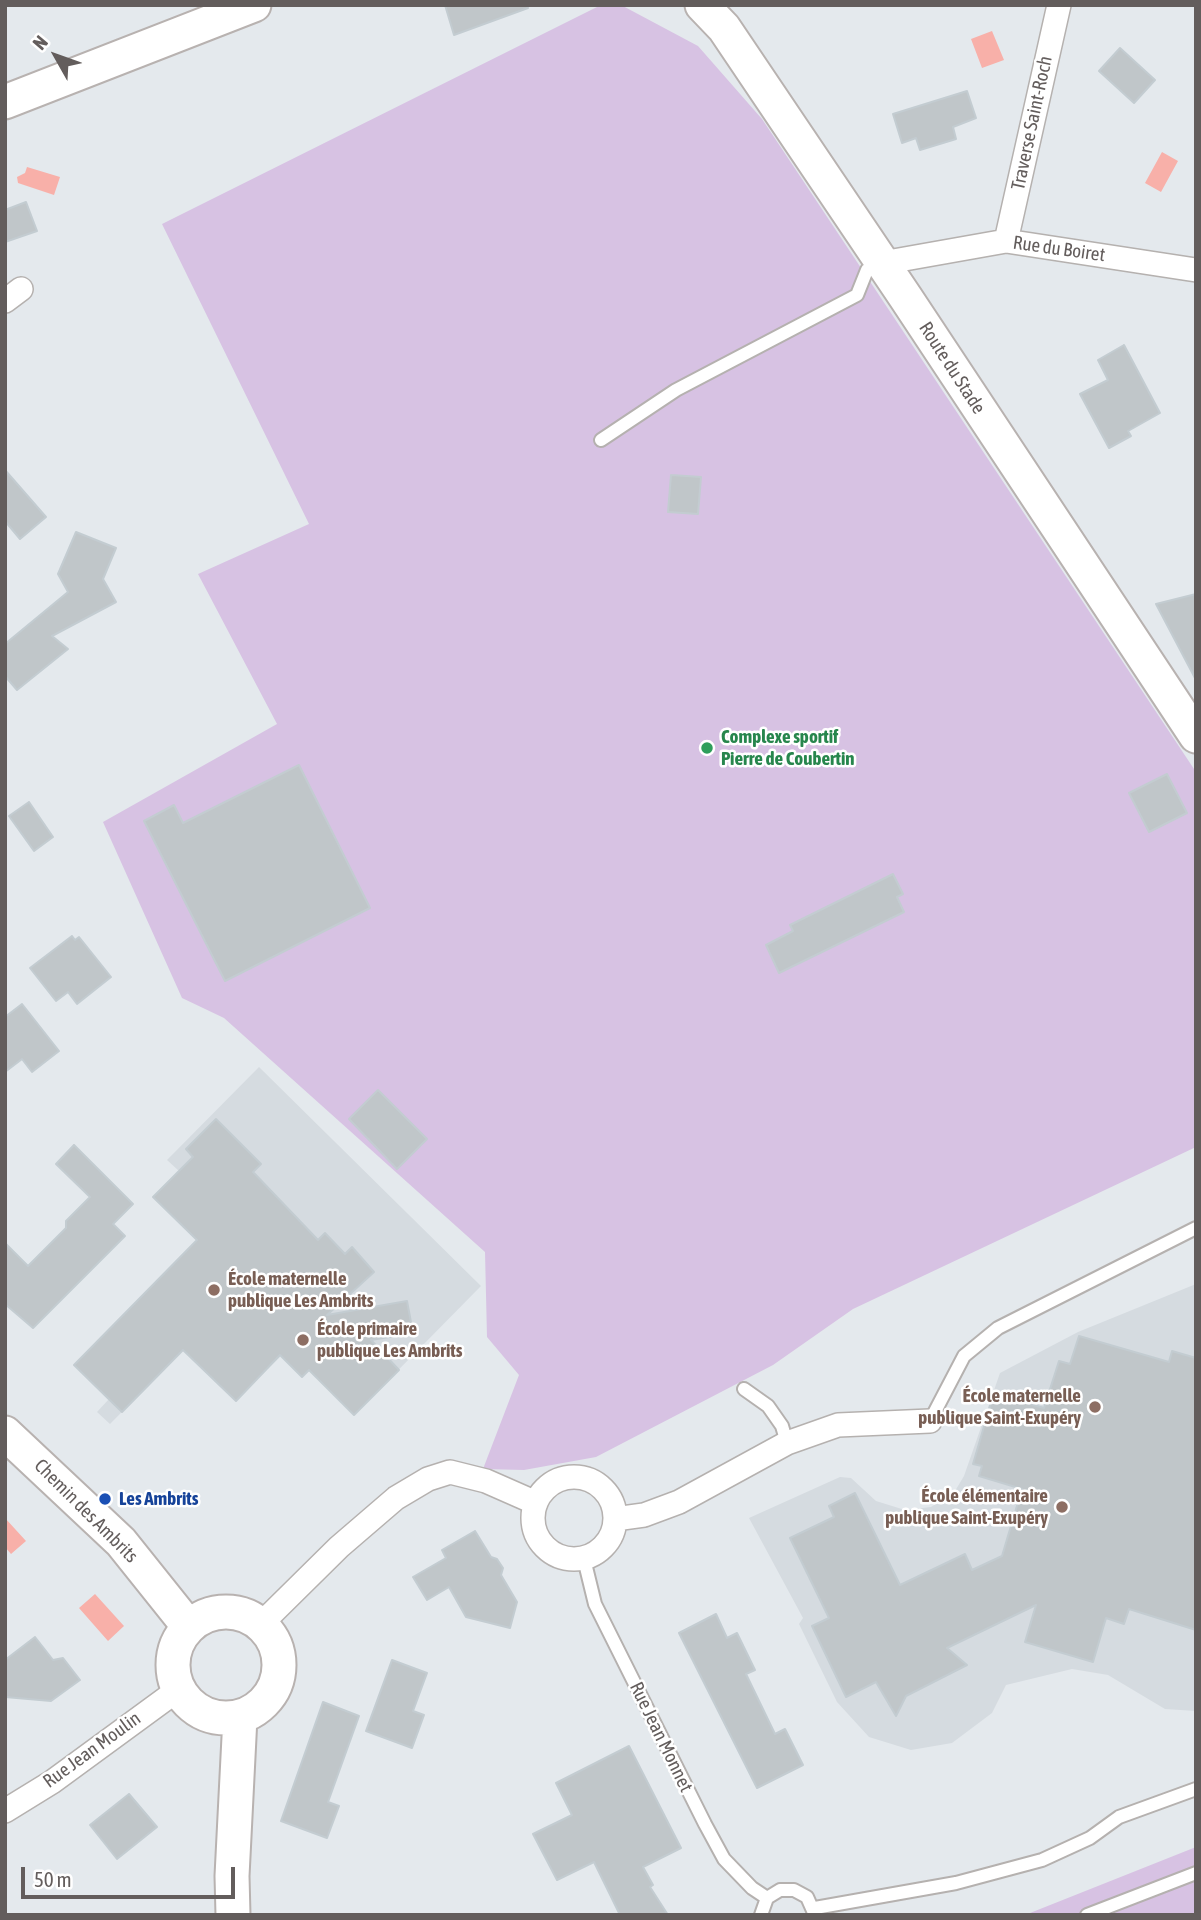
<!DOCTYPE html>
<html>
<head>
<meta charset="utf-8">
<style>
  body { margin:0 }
  #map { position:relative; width:1201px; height:1920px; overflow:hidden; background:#e4e9ed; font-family:"Asap Condensed",sans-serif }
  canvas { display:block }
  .frame { position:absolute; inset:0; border:7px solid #635d5c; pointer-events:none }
  .north { position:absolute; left:21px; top:21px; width:70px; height:70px; -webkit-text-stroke:5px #fff; paint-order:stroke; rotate:310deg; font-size:19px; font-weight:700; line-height:28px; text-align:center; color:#635d5c }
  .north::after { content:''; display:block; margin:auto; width:24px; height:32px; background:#635d5c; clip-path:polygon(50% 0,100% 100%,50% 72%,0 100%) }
  .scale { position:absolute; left:21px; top:1867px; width:214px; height:32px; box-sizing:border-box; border:4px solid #635d5c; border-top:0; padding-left:9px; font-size:21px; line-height:24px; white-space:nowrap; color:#635d5c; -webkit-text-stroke:5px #fff; paint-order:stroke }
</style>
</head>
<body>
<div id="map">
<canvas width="1201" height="1920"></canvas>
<div class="frame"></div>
<div class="north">N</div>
<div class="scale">50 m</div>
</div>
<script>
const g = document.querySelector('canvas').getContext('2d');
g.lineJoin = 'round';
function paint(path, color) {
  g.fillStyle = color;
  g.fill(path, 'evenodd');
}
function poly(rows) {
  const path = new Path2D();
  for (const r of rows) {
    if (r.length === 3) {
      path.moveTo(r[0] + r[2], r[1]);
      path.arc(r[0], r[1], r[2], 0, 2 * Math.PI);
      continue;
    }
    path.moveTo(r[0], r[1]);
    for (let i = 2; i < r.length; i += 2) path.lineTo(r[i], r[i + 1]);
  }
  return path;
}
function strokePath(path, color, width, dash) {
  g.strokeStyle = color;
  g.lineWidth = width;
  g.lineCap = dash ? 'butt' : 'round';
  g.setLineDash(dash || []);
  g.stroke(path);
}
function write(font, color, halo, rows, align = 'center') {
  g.font = font + ' "Asap Condensed",sans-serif';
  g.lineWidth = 5;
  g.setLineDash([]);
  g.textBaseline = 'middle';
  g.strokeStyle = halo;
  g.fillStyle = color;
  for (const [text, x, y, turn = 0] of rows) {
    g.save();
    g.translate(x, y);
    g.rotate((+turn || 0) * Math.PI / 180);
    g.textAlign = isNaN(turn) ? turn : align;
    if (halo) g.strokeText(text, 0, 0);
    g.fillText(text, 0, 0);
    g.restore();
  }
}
const education = poly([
  [259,1067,481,1286,354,1415,309,1371,302,1377,281,1356,236,1400,183,1350,110,1424,97,1412,109,1399,74,1365,197,1241,153,1197,179,1171,167,1160],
  [1196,1284,1196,1711,1165,1709,1108,1675,1072,1669,1006,1685,992,1713,952,1743,911,1750,869,1737,837,1702,799,1624,803,1618,749,1518,840,1477,851,1478,876,1501,905,1510,931,1507,955,1491,964,1476,1000,1373,1078,1332]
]);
const green = poly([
  [601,5,621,5,698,46,762,119,1196,772,1196,1147,853,1309,773,1365,596,1457,524,1470,483,1469,519,1375,487,1337,485,1252,224,1018,182,998,103,822,277,724,198,574,309,524,162,224],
  [1196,1847,1196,1915,1025,1915]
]);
const water = poly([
  [992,31,1004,60,982,68,971,39],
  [1162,152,1178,161,1161,192,1145,183],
  [27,167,60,177,54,195,18,183,17,177,25,173],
  [5,1518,26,1541,11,1554,5,1547],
  [95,1594,124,1626,108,1641,79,1608]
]);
const building = poly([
  [445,5,527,5,528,8,454,35,445,5],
  [1120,48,1155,80,1134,103,1099,71,1120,48],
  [967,91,976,118,953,127,956,139,920,150,916,138,902,143,893,114,967,91],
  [26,202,37,231,5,242,5,210,26,202],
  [1124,345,1160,413,1128,431,1131,436,1109,448,1080,394,1108,380,1098,360,1124,345],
  [5,470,46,517,20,539,5,521,5,470],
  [671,475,701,477,698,514,668,512,671,475],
  [76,532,116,548,103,579,116,602,52,636,68,649,17,690,5,676,5,644,68,592,58,574,76,532],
  [1196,594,1196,680,1156,604,1196,594],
  [299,765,370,908,225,981,144,821,174,805,183,823,299,765],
  [1167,774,1187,813,1149,832,1129,793,1167,774],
  [29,802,53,837,34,851,9,816,29,802],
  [893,874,903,894,897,897,904,912,779,973,766,945,793,931,790,925,893,874],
  [72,936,75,940,79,937,111,977,77,1004,68,992,56,1001,30,968,72,936],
  [22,1004,59,1051,32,1072,22,1059,5,1072,5,1017,22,1004],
  [378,1090,427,1139,397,1169,349,1119,378,1090],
  [216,1119,261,1164,253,1172,318,1240,325,1233,345,1254,352,1247,374,1272,327,1315,407,1301,413,1333,371,1340,399,1370,354,1415,309,1370,302,1377,280,1355,236,1401,183,1350,122,1412,74,1365,197,1240,153,1197,193,1157,186,1149,216,1119],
  [74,1145,133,1204,113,1224,125,1236,33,1328,5,1304,5,1243,28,1266,66,1228,66,1221,90,1197,56,1164,74,1145],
  [1079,1336,1169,1362,1172,1351,1196,1358,1196,1630,1129,1609,1124,1624,1106,1618,1093,1662,1025,1642,1036,1605,947,1648,967,1665,906,1696,896,1716,876,1682,846,1697,812,1626,829,1618,790,1538,834,1517,829,1506,855,1493,900,1585,965,1554,972,1570,1002,1556,1022,1489,979,1476,982,1466,973,1464,992,1399,1001,1402,1003,1396,1044,1408,1059,1361,1070,1364,1079,1336],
  [475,1531,491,1557,497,1559,503,1568,501,1575,517,1602,510,1628,466,1617,449,1587,427,1600,413,1577,446,1558,442,1550,475,1531],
  [716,1614,727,1638,737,1633,755,1670,746,1674,775,1734,785,1729,803,1765,757,1788,679,1633,716,1614],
  [35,1637,53,1660,63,1658,80,1680,51,1701,5,1697,5,1660,35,1637],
  [392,1660,427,1673,413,1711,424,1715,412,1748,366,1731,392,1660],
  [323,1702,359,1716,328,1802,339,1806,327,1838,281,1821,323,1702],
  [629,1746,681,1848,643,1867,653,1885,650,1887,668,1915,620,1915,594,1862,557,1880,533,1834,572,1815,556,1783,629,1746],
  [129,1794,157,1827,117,1859,90,1825,129,1794]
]);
const lane = poly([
  [601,440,676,390,857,295,867,270,882,263],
  [744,1389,768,1406,782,1426,787,1443],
  [930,1421,964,1356,998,1328,1196,1228],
  [584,1559,595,1604,705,1824,724,1859,752,1888,767,1898],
  [815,1908,956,1883,1042,1860,1090,1838,1119,1817,1196,1789],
  [761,1915,767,1898,780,1890,794,1890,807,1897,815,1915],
  [1087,1915,1196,1873]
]);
const street = poly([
  [1006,241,1059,5],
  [882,263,1006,241,1196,270],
  [5,301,21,289],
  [574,1518,41],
  [615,1519,644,1515,679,1502,787,1443,838,1425,930,1421],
  [260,1625,339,1547,396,1498,428,1479,450,1472,486,1481,536,1503],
  [5,1811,52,1782,179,1689]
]);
const secondary = poly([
  [702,5,724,28,906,298,1196,736],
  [5,102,254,5],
  [5,1433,121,1542,189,1627],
  [226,1665,53],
  [233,1915,232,1876,240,1717]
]);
const markers = [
  [707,748,7,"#2e9e5b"],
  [214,1290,7,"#8d6e63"],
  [303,1340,7,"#8d6e63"],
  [1095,1407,7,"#8d6e63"],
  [105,1499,7,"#1a4fb4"],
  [1062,1507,7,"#8d6e63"]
];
const streetNames = [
  ["Traverse Saint-Roch",1032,123,-78],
  ["Rue du Boiret",1059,249,8],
  ["Route du Stade",952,368,57],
  ["Chemin des Ambrits",86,1511,45],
  ["Rue Jean Monnet",661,1737,64],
  ["Rue Jean Moulin",92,1750,-36]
];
const leisureNames = [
  ["Complexe sportif",721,737],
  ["Pierre de Coubertin",721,759]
];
const educationNames = [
  ["École maternelle",228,1279],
  ["publique Les Ambrits",228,1301],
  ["École primaire",317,1329],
  ["publique Les Ambrits",317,1351],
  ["École maternelle",1081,1396,"right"],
  ["publique Saint-Exupéry",1081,1418,"right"],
  ["École élémentaire",1048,1496,"right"],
  ["publique Saint-Exupéry",1048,1518,"right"]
];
const transitNames = [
  ["Les Ambrits",119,1499]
];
paint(education, '#d5dbe0');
paint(green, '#d7c2e3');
paint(water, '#f8b0a9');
paint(building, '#c0c6c9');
strokePath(building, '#c3ccd1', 2);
strokePath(lane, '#b5b1af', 16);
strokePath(street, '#b5b1af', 26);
strokePath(secondary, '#b8b2b0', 37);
strokePath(lane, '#fff', 12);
strokePath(street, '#fff', 23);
strokePath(secondary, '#fff', 33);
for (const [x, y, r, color] of markers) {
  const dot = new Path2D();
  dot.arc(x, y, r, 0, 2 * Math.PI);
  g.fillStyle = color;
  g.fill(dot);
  strokePath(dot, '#fff', 2.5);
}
write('19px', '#635d5c', '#fff', streetNames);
write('bold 19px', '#27864d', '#fff', leisureNames, 'left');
write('bold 19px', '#785e54', '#fff', educationNames, 'left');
write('bold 19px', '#164399', '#fff', transitNames, 'left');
</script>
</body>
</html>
